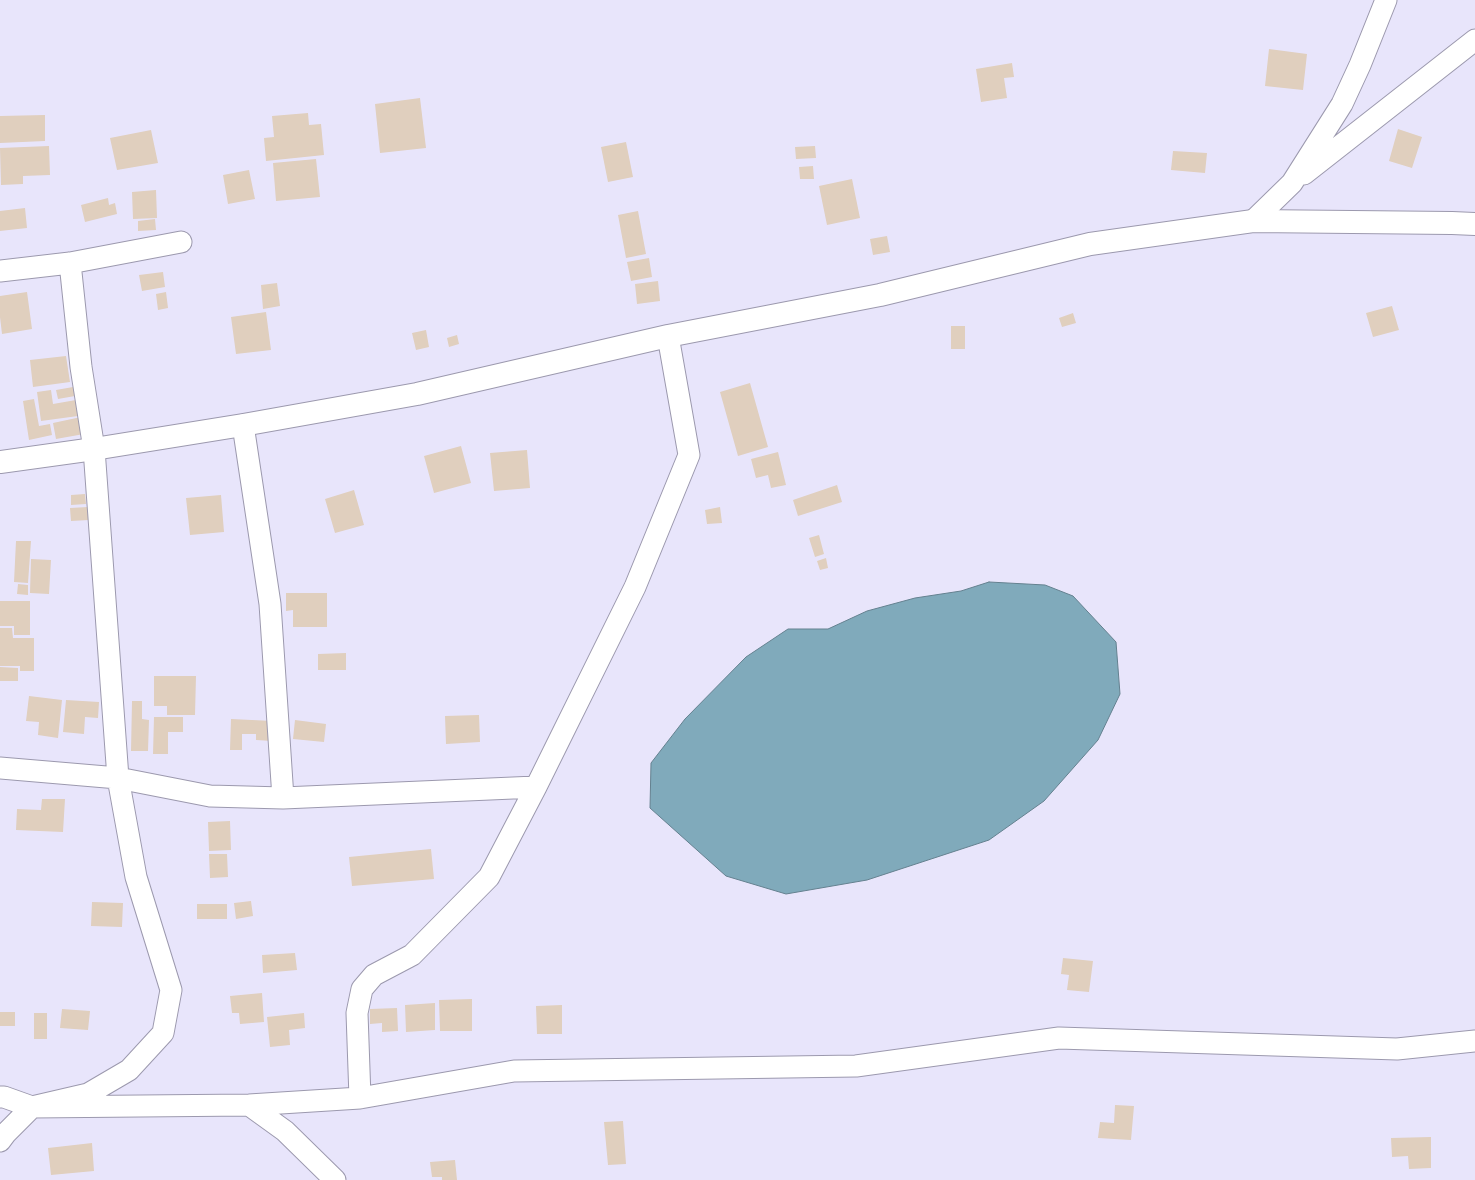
<!DOCTYPE html>
<html>
<head>
<meta charset="utf-8">
<style>
  body { margin:0 }
  canvas { display:block; background:#e8e5fb }
</style>
</head>
<body>
<canvas width="1475" height="1180"></canvas>
<script>
const g = document.querySelector('canvas').getContext('2d');
g.lineJoin = 'round';
function paint(path, color) {
  g.fillStyle = color;
  g.fill(path, 'evenodd');
}
function poly(rows) {
  const path = new Path2D();
  for (const r of rows) {
    path.moveTo(r[0], r[1]);
    for (let i = 2; i < r.length; i += 2) path.lineTo(r[i], r[i + 1]);
  }
  return path;
}
function strokePath(path, color, width, dash) {
  g.strokeStyle = color;
  g.lineWidth = width;
  g.lineCap = dash ? 'butt' : 'round';
  g.setLineDash(dash || []);
  g.stroke(path);
}
const water = poly([
  [989,582,1045,585,1073,596,1116,642,1120,694,1098,740,1044,801,989,840,867,880,786,894,726,876,650,808,651,763,685,719,746,657,788,629,828,629,867,611,915,598,961,591,989,582]
]);
const building = poly([
  [1269,49,1307,54,1303,90,1265,86],
  [1012,63,1014,77,1004,78,1007,98,981,102,976,69],
  [420,98,426,148,380,153,375,104],
  [308,113,309,125,321,124,324,155,266,161,264,138,274,137,272,116],
  [45,115,45,141,0,143,0,116],
  [1398,129,1422,137,1412,168,1389,161],
  [151,130,158,163,117,170,110,138],
  [626,142,633,177,608,182,601,147],
  [49,146,50,175,23,176,23,184,1,185,0,148],
  [815,146,816,158,796,159,795,147],
  [1173,151,1207,153,1205,173,1171,170],
  [316,159,320,197,276,201,273,163],
  [813,166,814,179,800,179,799,167],
  [249,170,255,199,228,204,223,175],
  [852,179,860,218,827,225,819,186],
  [156,190,157,218,133,219,132,192],
  [108,198,109,205,115,203,117,214,85,222,81,205],
  [25,208,27,228,0,231,0,211],
  [638,211,646,254,626,258,618,215],
  [155,219,156,230,138,231,138,221],
  [887,236,890,252,873,255,870,239],
  [649,258,652,277,631,281,627,262],
  [163,272,165,287,142,291,139,275],
  [658,281,660,301,637,304,635,284],
  [277,283,280,306,263,309,261,285],
  [27,292,32,329,2,334,0,317,0,296],
  [166,292,168,308,158,310,156,294],
  [1392,306,1399,330,1373,337,1366,313],
  [266,312,271,350,236,354,231,317],
  [1073,313,1076,323,1062,327,1059,318],
  [951,326,965,326,965,349,951,349],
  [426,330,429,347,416,350,412,333],
  [457,335,459,344,449,347,447,338],
  [66,356,70,382,33,387,30,360],
  [750,383,768,447,738,456,720,392],
  [73,387,75,396,58,399,56,390],
  [51,390,53,404,76,400,78,416,41,421,37,392],
  [34,399,39,426,50,424,52,435,29,440,23,401],
  [81,417,84,434,56,439,53,423],
  [461,446,471,483,434,493,424,456],
  [527,450,530,488,494,491,490,453],
  [778,452,786,485,771,488,768,475,756,478,751,459],
  [837,485,842,502,798,516,793,500],
  [354,490,364,525,335,533,325,499],
  [85,494,86,504,71,505,71,495],
  [221,495,224,532,190,535,186,498],
  [88,507,89,520,71,521,70,508],
  [720,507,722,523,707,524,705,510],
  [819,535,824,554,815,557,809,538],
  [16,541,31,541,28,583,14,582],
  [826,558,828,568,820,570,817,561],
  [31,559,51,560,49,594,30,593],
  [18,584,28,585,28,595,17,594],
  [286,593,327,593,327,627,293,627,293,610,286,611],
  [0,601,30,601,30,635,14,635,14,626,0,626],
  [0,628,12,628,13,638,34,638,34,671,20,671,20,666,0,666],
  [346,653,346,670,318,670,318,654],
  [0,667,18,668,18,681,0,681],
  [154,676,196,676,195,715,167,715,167,706,154,706],
  [29,696,62,700,58,738,38,735,39,722,26,721],
  [66,700,99,702,98,718,85,717,84,734,63,732],
  [132,701,142,701,142,719,149,720,148,751,131,751],
  [479,715,480,742,446,744,445,716],
  [154,717,183,717,183,732,168,732,168,754,153,754],
  [231,719,273,721,272,741,256,740,256,734,242,734,242,750,230,750],
  [295,720,326,724,324,742,293,739],
  [42,799,65,799,63,832,16,830,17,809,41,810],
  [230,821,231,850,209,851,208,822],
  [431,849,434,879,352,886,349,857],
  [209,854,227,854,228,877,210,878],
  [251,901,253,916,236,919,234,903],
  [92,902,123,903,122,927,91,926],
  [197,904,227,904,227,919,197,919],
  [295,953,297,970,263,973,262,955],
  [1063,958,1093,961,1089,992,1067,990,1069,975,1061,974],
  [262,993,264,1022,240,1024,239,1013,232,1013,230,996],
  [472,999,472,1031,440,1031,439,1000],
  [435,1003,435,1030,406,1032,405,1005],
  [562,1005,562,1034,537,1034,536,1006],
  [397,1008,398,1031,382,1032,382,1023,370,1024,370,1009],
  [62,1009,90,1011,88,1030,60,1028],
  [0,1012,15,1012,15,1026,0,1026],
  [34,1013,47,1013,47,1039,34,1039],
  [304,1013,305,1028,289,1030,290,1045,270,1047,267,1017],
  [1115,1105,1134,1106,1131,1140,1098,1138,1100,1122,1114,1123],
  [623,1121,626,1164,608,1165,604,1122],
  [1431,1137,1431,1168,1409,1169,1408,1156,1392,1157,1391,1138],
  [92,1143,94,1171,51,1175,48,1148],
  [455,1160,457,1180,442,1180,442,1177,432,1177,430,1162]
]);
const street = poly([
  [1304,174,1475,40],
  [1253,221,1292,183,1342,104,1360,65,1386,0],
  [0,271,70,263,181,242],
  [243,425,270,604,283,798],
  [0,768,118,778,94,449,81,367,70,263],
  [0,1097,4,1097,32,1107,88,1094,129,1070,163,1033,171,990,136,877,118,778,210,796,283,798,536,787],
  [360,1098,357,1013,362,989,374,975,412,955,489,877,536,787,635,587,689,455,668,336],
  [249,1105,285,1131,335,1180],
  [0,1141,6,1133,32,1107,249,1105,360,1098,514,1071,856,1066,1059,1038,1397,1049,1475,1041]
]);
const secondary = poly([
  [0,462,94,449,243,425,417,394,668,336,880,295,1090,244,1253,221,1452,223,1475,224]
]);
paint(water, '#80aabb');
strokePath(water, '#64818f', 1);
paint(building, '#e0cfbe');
strokePath(street, '#9c99ae', 23);
strokePath(secondary, '#9c99ae', 24);
strokePath(street, '#fff', 21);
strokePath(secondary, '#fff', 22);
</script>
</body>
</html>
